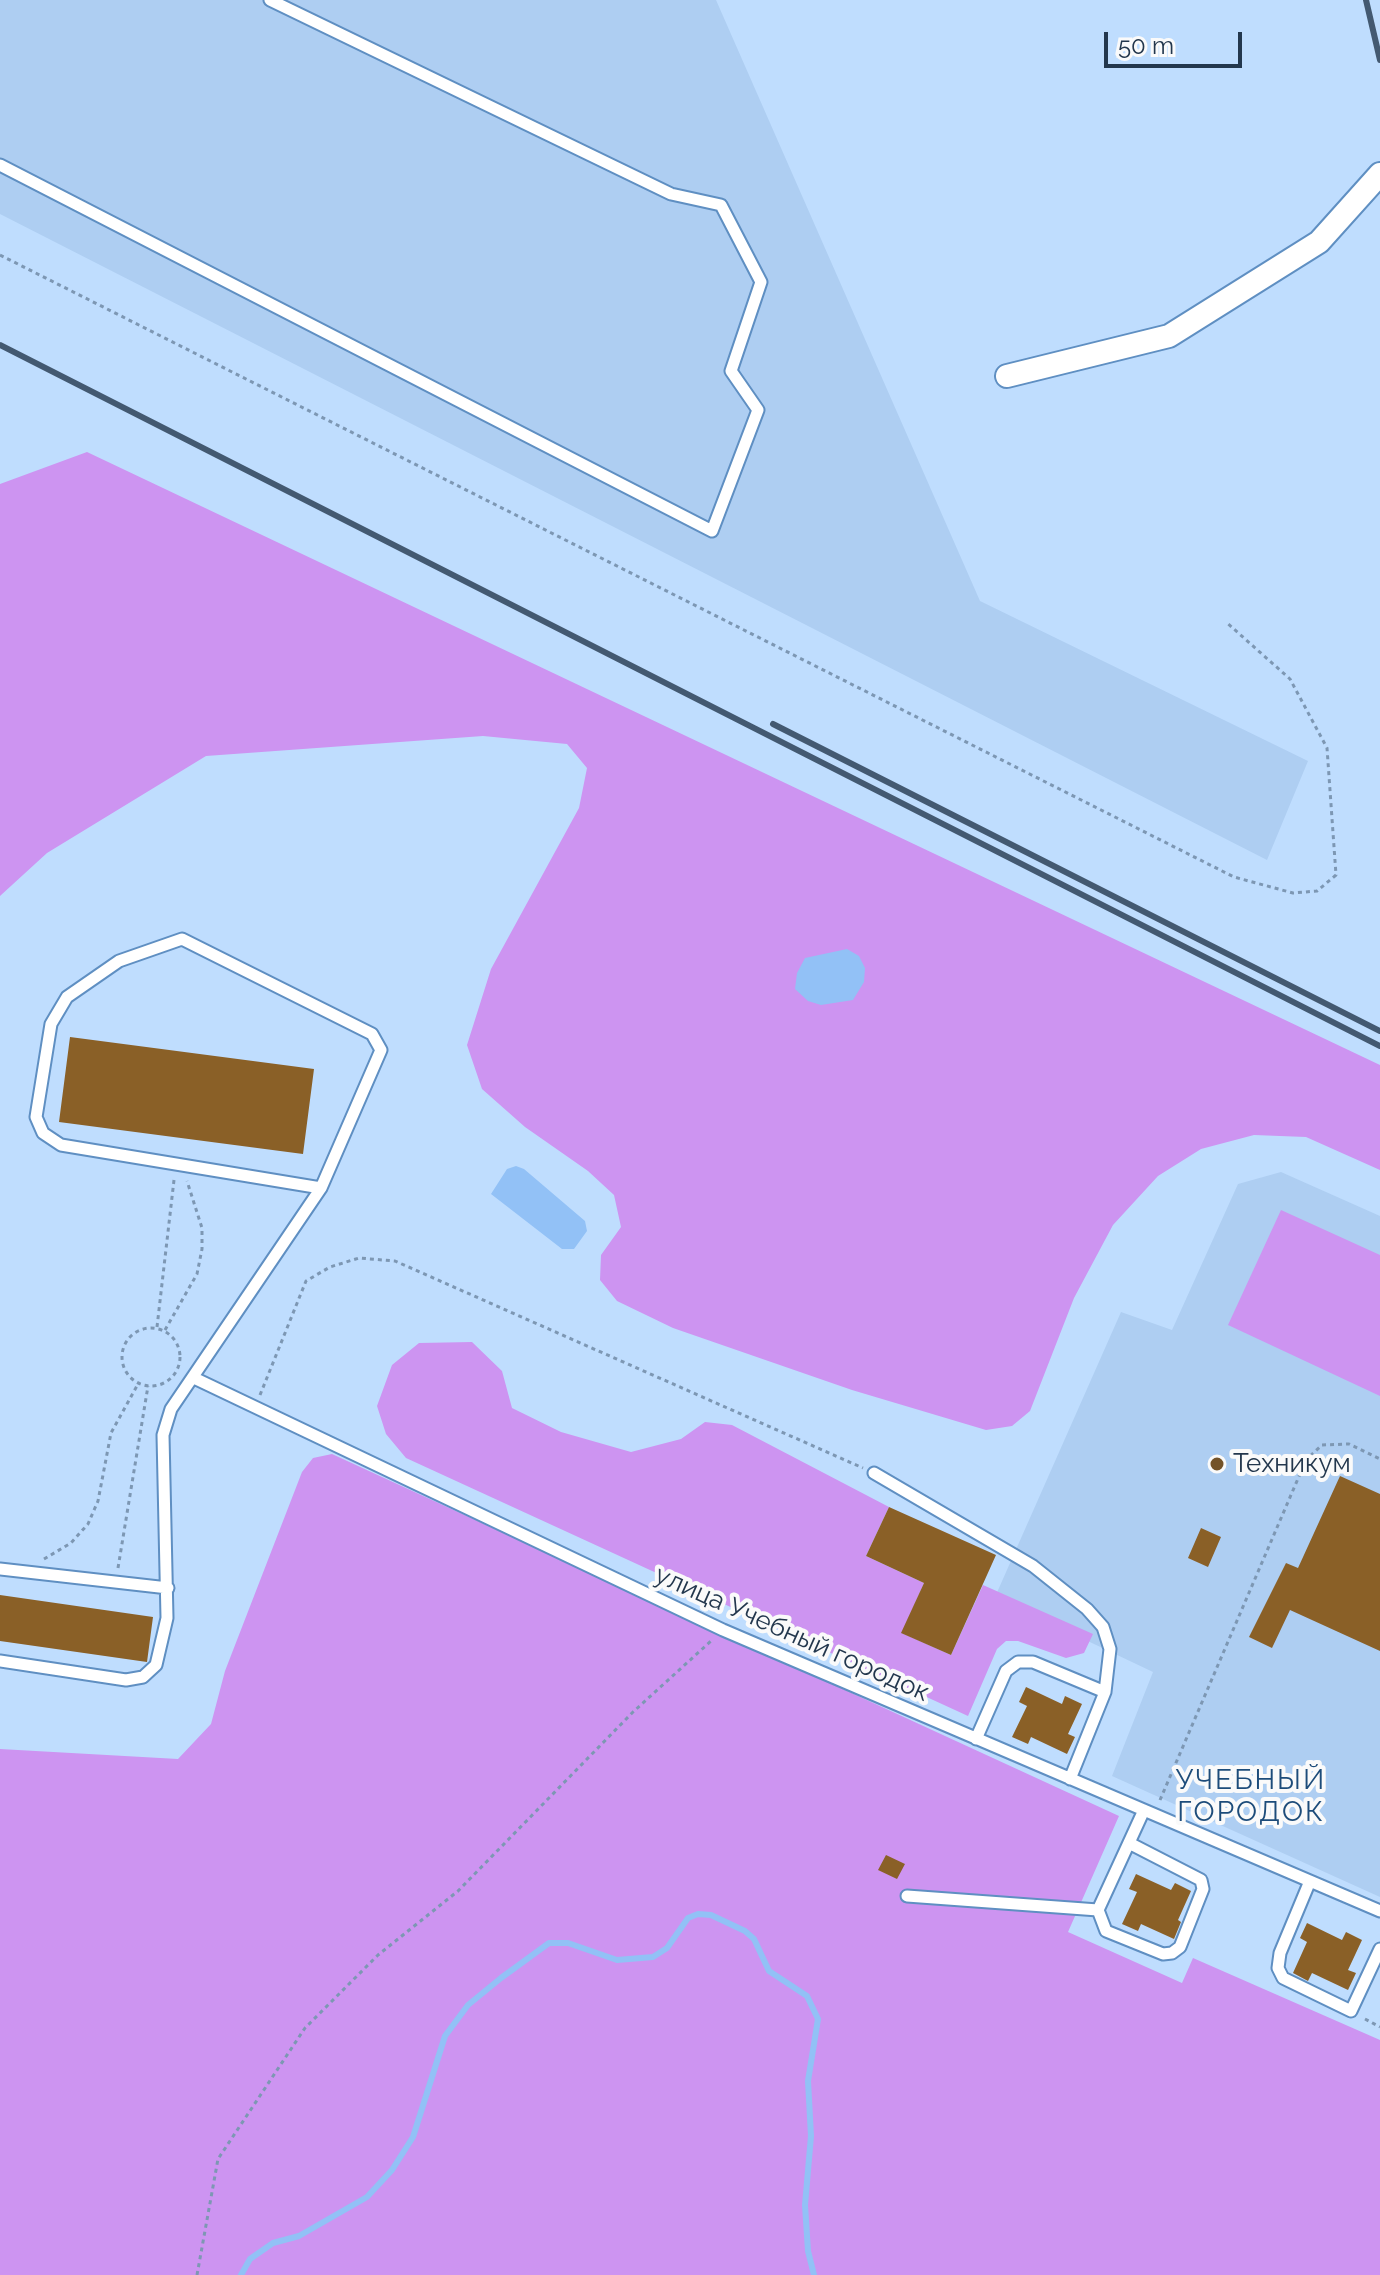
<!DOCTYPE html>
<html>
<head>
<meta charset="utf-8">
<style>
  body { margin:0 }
  #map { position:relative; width:1380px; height:2275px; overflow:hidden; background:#bfddfe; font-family:Raleway,sans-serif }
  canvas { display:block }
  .scale { position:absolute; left:1104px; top:32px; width:138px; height:36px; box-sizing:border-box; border:4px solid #23374d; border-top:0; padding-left:10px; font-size:24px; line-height:28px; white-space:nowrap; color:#23374d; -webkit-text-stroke:6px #fafafa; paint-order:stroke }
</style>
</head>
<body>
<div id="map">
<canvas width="1380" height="2275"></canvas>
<div class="scale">50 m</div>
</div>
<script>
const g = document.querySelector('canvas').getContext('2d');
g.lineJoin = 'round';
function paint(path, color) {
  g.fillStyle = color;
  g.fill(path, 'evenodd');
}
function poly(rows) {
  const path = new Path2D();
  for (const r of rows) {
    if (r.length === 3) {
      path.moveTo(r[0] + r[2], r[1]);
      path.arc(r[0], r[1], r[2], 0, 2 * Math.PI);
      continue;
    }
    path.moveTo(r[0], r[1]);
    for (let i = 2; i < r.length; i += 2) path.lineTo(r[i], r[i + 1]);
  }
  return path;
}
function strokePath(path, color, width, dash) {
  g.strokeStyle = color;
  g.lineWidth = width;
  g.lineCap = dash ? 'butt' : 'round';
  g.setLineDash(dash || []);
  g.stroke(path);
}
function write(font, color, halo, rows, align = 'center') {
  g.font = font + ' Raleway,sans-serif';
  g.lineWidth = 8;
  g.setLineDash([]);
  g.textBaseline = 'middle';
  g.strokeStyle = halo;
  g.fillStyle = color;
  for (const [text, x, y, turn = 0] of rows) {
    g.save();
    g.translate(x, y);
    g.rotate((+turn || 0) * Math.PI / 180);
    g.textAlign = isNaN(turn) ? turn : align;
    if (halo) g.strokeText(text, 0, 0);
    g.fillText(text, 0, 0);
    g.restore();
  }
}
const built = poly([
  [0,0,716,0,980,601,1308,761,1267,860,0,214],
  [1281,1172,1380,1216,1380,1897,1112,1776,1153,1672,995,1597,1121,1312,1172,1330,1238,1184]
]);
const green = poly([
  [87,452,1380,1065,1380,1170,1306,1137,1254,1135,1201,1149,1158,1176,1113,1225,1074,1298,1030,1411,1012,1426,986,1430,852,1390,673,1328,617,1301,600,1280,601,1255,621,1227,614,1195,588,1171,525,1127,482,1089,467,1045,491,969,579,808,587,768,567,744,483,736,206,756,47,853,0,896,0,484],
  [1281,1210,1380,1255,1380,1396,1228,1325],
  [472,1342,502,1371,512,1408,561,1432,631,1452,681,1439,705,1422,732,1425,889,1507,866,1556,924,1583,902,1633,951,1655,983,1585,1093,1634,1084,1653,1066,1658,1018,1641,1006,1641,997,1649,968,1716,406,1458,386,1434,377,1406,392,1365,419,1343],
  [332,1454,1119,1816,1068,1932,1182,1983,1193,1958,1380,2040,1380,2275,0,2275,0,1749,178,1759,211,1724,225,1671,302,1472,313,1458]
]);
const water = poly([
  [847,949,859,956,865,968,864,982,853,1000,821,1005,808,1001,795,989,797,973,805,958],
  [516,1166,524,1169,585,1221,587,1231,574,1249,562,1249,491,1194,507,1169]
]);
const stream = poly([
  [241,2275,250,2259,273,2243,299,2236,367,2197,392,2170,413,2137,445,2036,468,2005,501,1978,549,1943,568,1943,617,1960,653,1957,667,1948,688,1918,698,1914,711,1915,745,1931,754,1939,769,1971,807,1996,818,2019,808,2081,811,2136,805,2205,808,2251,814,2275]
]);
const building = poly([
  [70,1037,314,1069,303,1154,59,1122],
  [1340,1476,1380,1494,1380,1651,1290,1610,1272,1648,1249,1637,1286,1563,1298,1568],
  [889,1507,996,1555,951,1655,901,1633,924,1583,866,1556],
  [1201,1528,1221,1537,1208,1567,1188,1558],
  [0,1595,153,1617,147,1662,0,1641],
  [1026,1687,1062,1704,1065,1696,1082,1704,1068,1734,1075,1737,1067,1754,1031,1737,1028,1744,1012,1737,1027,1706,1019,1702],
  [886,1855,905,1864,897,1879,878,1870],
  [1136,1874,1171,1890,1175,1883,1191,1891,1178,1920,1181,1922,1174,1939,1141,1924,1138,1931,1122,1924,1137,1892,1129,1889],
  [1307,1923,1342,1940,1346,1932,1362,1940,1348,1970,1356,1973,1348,1990,1312,1973,1308,1981,1293,1973,1307,1942,1300,1938]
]);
const path = poly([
  [0,255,1234,877,1293,893,1317,891,1336,875,1327,748,1290,679,1226,622],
  [157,1327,174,1180],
  [151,1357,29],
  [165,1330,197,1274,202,1249,202,1228,187,1181],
  [260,1395,306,1281,330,1267,359,1258,395,1261,863,1468],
  [44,1559,71,1543,88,1524,98,1501,111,1433,138,1384],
  [118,1568,148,1386],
  [1160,1800,1306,1460,1322,1445,1349,1444,1380,1459],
  [1365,2019,1380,2027],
  [197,2275,218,2159,305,2028,378,1955,458,1891,633,1712,711,1641]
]);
const lane = poly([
  [0,165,712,531,758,410,731,371,761,282,721,205,671,194,270,0],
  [194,1378,723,1630,1380,1911],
  [874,1473,1033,1566,1087,1609,1103,1627,1110,1649,1105,1692,1070,1779],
  [0,1569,168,1588],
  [0,1661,126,1680,143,1677,156,1665,167,1618,163,1435,171,1409,321,1188,381,1050,372,1034,182,939,119,961,67,997,51,1024,36,1117,43,1133,61,1145,321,1188],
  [976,1739,1006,1671,1018,1662,1033,1662,1105,1692],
  [1310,1881,1280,1953,1278,1968,1283,1978,1351,2011,1380,1949],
  [907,1896,1098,1910,1106,1931,1163,1954,1172,1953,1180,1947,1203,1889,1201,1880,1129,1843],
  [1098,1910,1144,1810]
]);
const street = poly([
  [1007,376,1169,336,1319,242,1380,174]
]);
const rail = poly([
  [1366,0,1380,60],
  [0,345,1380,1046],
  [773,724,1380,1031]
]);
const markers = [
  [1217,1464,8,"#735329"]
];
const poiNames = [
  ["Техникум",1233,1464]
];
const streetNames = [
  ["улица Учебный городок",792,1634,24]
];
const neighbourhoodNames = [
  ["УЧЕБНЫЙ",1251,1781],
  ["ГОРОДОК",1251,1813]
];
paint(built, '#aecef2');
paint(green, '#cd94f1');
paint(water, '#92c1f6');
strokePath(stream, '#92c1f6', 6);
paint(building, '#8a6027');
strokePath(lane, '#5f8fc2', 15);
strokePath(street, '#5f8fc2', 26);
strokePath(path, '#7d97b3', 3, [4, 4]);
strokePath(lane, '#fff', 11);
strokePath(street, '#fff', 22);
strokePath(rail, '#435971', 6);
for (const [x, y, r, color] of markers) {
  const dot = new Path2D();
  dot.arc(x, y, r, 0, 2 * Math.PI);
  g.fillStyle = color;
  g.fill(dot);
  strokePath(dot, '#fafafa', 3);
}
write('26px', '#23374d', '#fafafa', poiNames, 'left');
write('26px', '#23374d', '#fafafa', streetNames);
g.letterSpacing = '2px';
write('28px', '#1d4c7a', '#fafafa', neighbourhoodNames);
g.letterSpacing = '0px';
</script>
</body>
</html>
